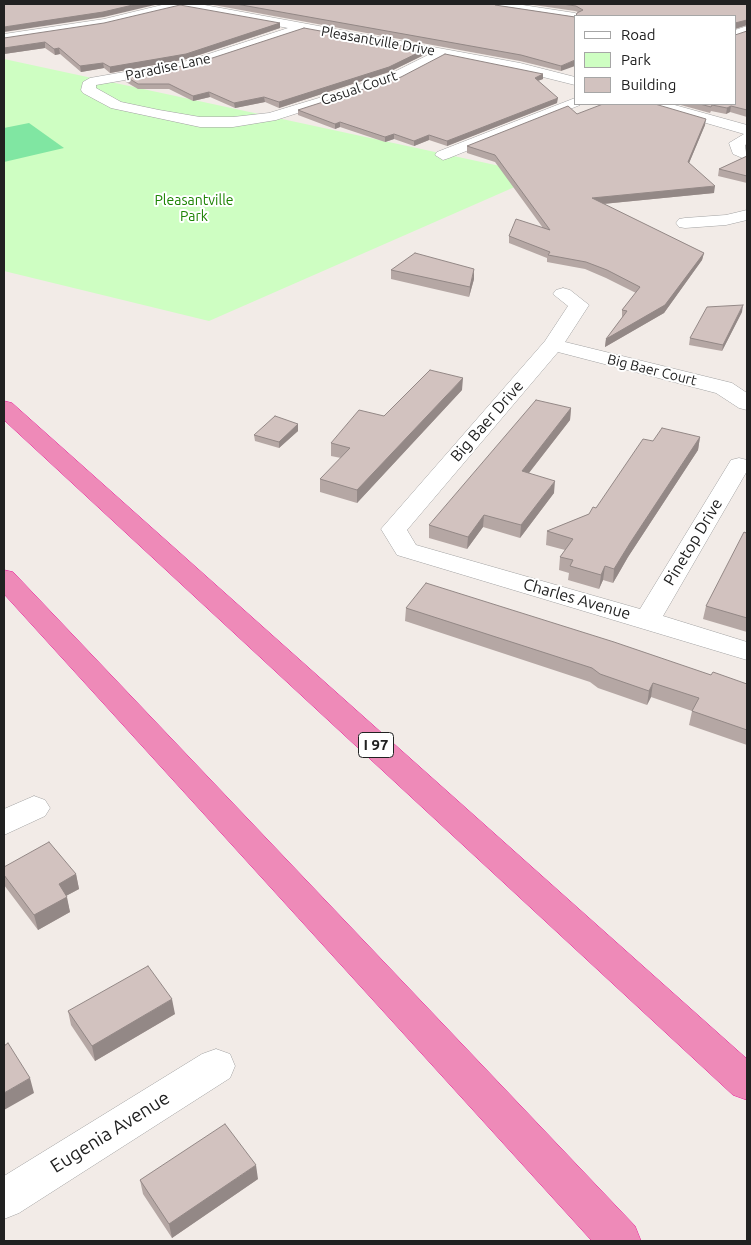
<!DOCTYPE html>
<html>
<head>
<meta charset="utf-8">
<style>
  body { margin:0 }
  #map { position:relative; width:751px; height:1245px; overflow:hidden; background:#f2ebe7; font-family:Ubuntu,sans-serif }
  canvas { display:block }
  .frame { position:absolute; inset:0; border:5px solid #212121; pointer-events:none }
  .legend { position:absolute; left:574px; top:15px; width:162px; height:90px; box-sizing:border-box; background:#fff; border:1px solid #a6a6a6; margin:0; padding:6px 9px; list-style:none; font-size:15px; color:#212121 }
  .legend li { display:flex; align-items:center; gap:10px; height:25px }
  .legend b { width:25px; border:1px solid #a6a6a6 }
</style>
</head>
<body>
<div id="map">
<canvas width="751" height="1245"></canvas>
<div class="frame"></div>
<ul class="legend">
<li><b style="height:6px;background:#fff"></b>Road</li>
<li><b style="height:14px;background:#cefec2"></b>Park</li>
<li><b style="height:14px;background:#d2c2bf"></b>Building</li>
</ul>
</div>
<script>
const g = document.querySelector('canvas').getContext('2d');
g.lineJoin = 'round';
function paint(path, color) {
  g.fillStyle = color;
  g.fill(path, 'evenodd');
}
function poly(rows) {
  const path = new Path2D();
  for (const r of rows) {
    path.moveTo(r[0], r[1]);
    for (let i = 2; i < r.length; i += 2) path.lineTo(r[i], r[i + 1]);
  }
  return path;
}
function strokePath(path, color, width, dash) {
  g.strokeStyle = color;
  g.lineWidth = width;
  g.lineCap = dash ? 'butt' : 'round';
  g.setLineDash(dash || []);
  g.stroke(path);
}
function write(font, color, halo, rows, align = 'center') {
  g.font = font + ' Ubuntu,sans-serif';
  g.lineWidth = 4;
  g.setLineDash([]);
  g.textBaseline = 'middle';
  g.strokeStyle = halo;
  g.fillStyle = color;
  for (const [text, x, y, turn = 0] of rows) {
    g.save();
    g.translate(x, y);
    g.rotate((+turn || 0) * Math.PI / 180);
    g.textAlign = isNaN(turn) ? turn : align;
    if (halo) g.strokeText(text, 0, 0);
    g.fillText(text, 0, 0);
    g.restore();
  }
}
const park = poly([
  [4,59,537,174,672,118,209,321,4,271]
]);
const pitch = poly([
  [29,123,64,148,4,162,4,128]
]);
const street = poly([
  [166,4,199,4,520,63,575,77,575,85,519,71,445,57,400,80,276,120,233,127,200,127,111,108,83,93,81,90,83,82,90,78,187,61,288,28,180,8,104,27,4,42,4,34,104,19,166,4],
  [304,31,430,54,390,74,332,94,269,113,233,117,200,117,159,110,121,102,96,88,96,85,194,68,304,31],
  [489,4,516,4,575,13,581,16,575,16,575,21,495,8,489,4],
  [747,26,747,35,735,39,735,30,747,26],
  [575,98,575,104,580,105,449,158,443,160,435,155,437,152,575,98],
  [649,104,671,104,747,125,747,144,745,145,747,160,733,154,729,143,744,134,651,107,649,104],
  [747,210,747,220,726,225,685,228,679,227,676,223,679,219,685,218,726,215,747,210],
  [563,288,570,290,589,305,565,342,732,383,747,393,747,410,739,408,716,393,558,352,407,530,416,545,640,609,731,460,739,458,747,460,747,471,663,616,747,642,747,660,397,555,381,529,545,341,568,306,553,294,556,290,563,288],
  [34,796,45,800,50,808,45,816,4,835,4,809,34,796],
  [216,1049,230,1054,235,1066,230,1078,19,1213,4,1219,4,1176,202,1054,216,1049]
]);
const highway = poly([
  [4,401,12,403,747,1059,747,1100,733,1095,4,420,4,401],
  [4,570,13,572,635,1226,641,1241,592,1241,4,594,4,570]
]);
const wall = poly([
  [208,4,494,4,495,5,575,17,561,71,520,61],
  [527,4,747,4,747,25,735,29,578,12,575,11],
  [280,23,280,28,187,59,110,73,104,68,81,72,60,54,55,55,45,48,4,54,4,38],
  [747,31,747,117,730,112,726,114,711,111,710,113,677,104,735,104],
  [424,55,389,72,279,108,265,102,235,108,210,97,193,101,169,89,138,89,126,82,125,76],
  [543,74,543,79,538,81,557,103,447,146,429,140,414,146,394,139,385,142,340,127,335,129,298,115,298,110],
  [577,114,705,125,689,163,714,193,603,204,704,253,702,260,664,313,605,347,606,339,622,318,622,310,636,293,606,278,585,269,547,262,547,258,509,243,509,236,543,228,495,162,467,153,467,146],
  [747,156,747,183,718,176,719,169],
  [391,270,474,279,469,297,391,279],
  [742,312,722,351,689,345,690,338],
  [462,390,357,503,320,492,320,479,341,458,331,456,331,443,384,416],
  [571,408,570,420,529,473,554,493,520,538,483,527,467,549,429,538,429,525],
  [298,424,298,431,279,448,255,441,254,435],
  [700,437,698,450,628,557,613,583,603,580,599,589,568,580,569,573,559,570,560,557,565,550,546,545,547,531,589,514,596,508,653,441],
  [747,530,747,632,703,619,706,606],
  [406,608,711,675,747,684,747,745,689,725,692,711,651,697,647,705,598,688,590,682,405,621],
  [4,867,76,874,79,889,66,896,70,912,38,930,4,885],
  [68,1011,175,1014,95,1061,71,1025],
  [258,1179,172,1238,143,1194,140,1180]
]);
const shadedWall = poly([
  [137,4,159,4,104,17,4,32,4,27],
  [747,20,747,25,735,29,735,23],
  [280,23,280,28,187,59,110,73,110,67],
  [45,42,45,48,4,54,4,48],
  [59,48,60,54,55,55,54,49],
  [424,50,424,55,389,72,279,108,279,102],
  [575,60,575,66,561,71,561,66],
  [103,63,104,68,81,72,80,66],
  [543,74,543,79,534,82,535,78],
  [209,92,210,97,193,101,193,96],
  [264,97,265,102,235,108,234,103],
  [558,98,557,103,447,146,447,141],
  [731,106,730,112,726,114,727,108],
  [706,119,705,125,687,168,688,162],
  [340,122,340,127,335,129,335,124],
  [394,134,394,139,385,142,385,137],
  [429,135,429,140,414,146,414,141],
  [715,186,714,193,592,205,592,198],
  [704,253,702,260,664,313,605,347,606,339],
  [474,269,474,279,469,297,470,287],
  [743,305,742,312,722,351,723,345],
  [463,378,462,390,357,503,357,490],
  [571,408,570,420,521,483,522,471],
  [298,424,298,431,279,448,279,442],
  [700,437,698,450,628,557,613,583,614,569,630,543],
  [555,481,554,493,520,538,521,525],
  [484,515,483,527,467,549,468,537],
  [605,566,603,580,599,589,601,575],
  [653,683,651,697,647,705,649,691],
  [76,874,79,889,62,898,59,884],
  [67,897,70,912,38,930,34,915],
  [172,999,175,1014,95,1061,92,1046],
  [30,1078,34,1093,4,1110,4,1093],
  [256,1165,258,1179,172,1238,169,1224]
]);
const building = poly([
  [4,4,137,4,103,12,4,27,4,4],
  [236,4,494,4,495,5,575,17,575,60,561,66,521,55,236,4],
  [562,4,747,4,747,20,735,23,735,16,576,16,577,13,583,10,576,6,562,4],
  [180,5,280,23,186,54,110,67,103,63,80,66,59,48,54,49,45,42,4,48,4,38,104,23,180,5],
  [304,28,424,50,389,67,279,102,264,97,234,103,209,92,193,96,169,84,138,84,125,76,194,64,304,28],
  [747,31,747,110,731,106,727,108,712,105,711,107,700,104,735,104,735,35,747,31],
  [445,54,543,74,535,78,558,98,447,141,429,135,414,141,394,134,385,137,340,122,335,124,298,110,401,77,445,54],
  [603,104,655,104,706,119,688,162,715,186,592,198,704,253,665,305,606,339,627,311,622,310,640,287,607,270,586,262,548,255,550,252,509,236,516,219,550,230,495,155,467,146,568,106,577,114,603,104],
  [747,156,747,176,719,169,747,156],
  [415,253,474,269,470,287,391,270,415,253],
  [743,305,723,345,690,338,707,307,743,305],
  [430,370,463,378,357,490,320,479,350,448,331,443,359,410,384,416,430,370],
  [536,400,571,408,522,471,555,481,521,525,484,515,468,537,429,525,536,400],
  [275,416,298,424,279,442,254,435,275,416],
  [662,428,700,437,630,543,614,569,605,566,601,575,570,566,573,560,560,557,573,539,547,531,589,514,593,507,596,508,643,439,653,441,662,428],
  [747,530,747,618,706,606,744,532,746,533,747,530],
  [426,583,614,642,711,675,713,672,747,684,747,730,692,711,699,698,653,683,649,691,600,674,592,668,406,608,426,583],
  [49,842,76,874,59,884,67,897,34,915,4,875,4,867,49,842],
  [148,966,172,999,92,1046,68,1011,148,966],
  [8,1043,30,1078,4,1093,4,1046,8,1043],
  [225,1124,256,1165,169,1224,140,1180,225,1124]
]);
const farStreetnames = [
  ["Pleasantville Drive",378,41,10],
  ["Paradise Lane",168,67,-12],
  ["Casual Court",359,88,-19],
  ["Big Baer Court",652,370,14]
];
const farParknames = [
  ["Pleasantville",194,200],
  ["Park",194,216]
];
const shields = [
  [376,745,35]
];
const shieldNames = [
  ["I 97",376,745]
];
const streetNames = [
  ["Big Baer Drive",487,421,-49],
  ["Pinetop Drive",693,542,-59],
  ["Charles Avenue",577,599,16]
];
const nearStreetnames = [
  ["Eugenia Avenue",110,1132,-32]
];
paint(park, '#cefec2');
paint(pitch, '#80e6a2');
strokePath(street, '#a2a2a2', 1);
strokePath(highway, '#e81b9b', 1);
paint(street, '#fff');
paint(highway, '#ee8ab8');
paint(wall, '#b5a7a4');
paint(shadedWall, '#938886');
paint(building, '#d2c2bf');
strokePath(building, '#938886', 1);
write('14px', '#212121', '#fff', farStreetnames);
write('14px', '#1d8404', '#fff', farParknames);
for (const [x, y, w] of shields) {
  const box = new Path2D();
  box.roundRect(x - w / 2, y - 12.5, w, 25, 4);
  g.fillStyle = '#fff';
  g.fill(box);
  strokePath(box, '#212121', 1);
}
write('bold 15px', '#212121', null, shieldNames);
write('16px', '#212121', '#fff', streetNames);
write('19px', '#212121', '#fff', nearStreetnames);
</script>
</body>
</html>
